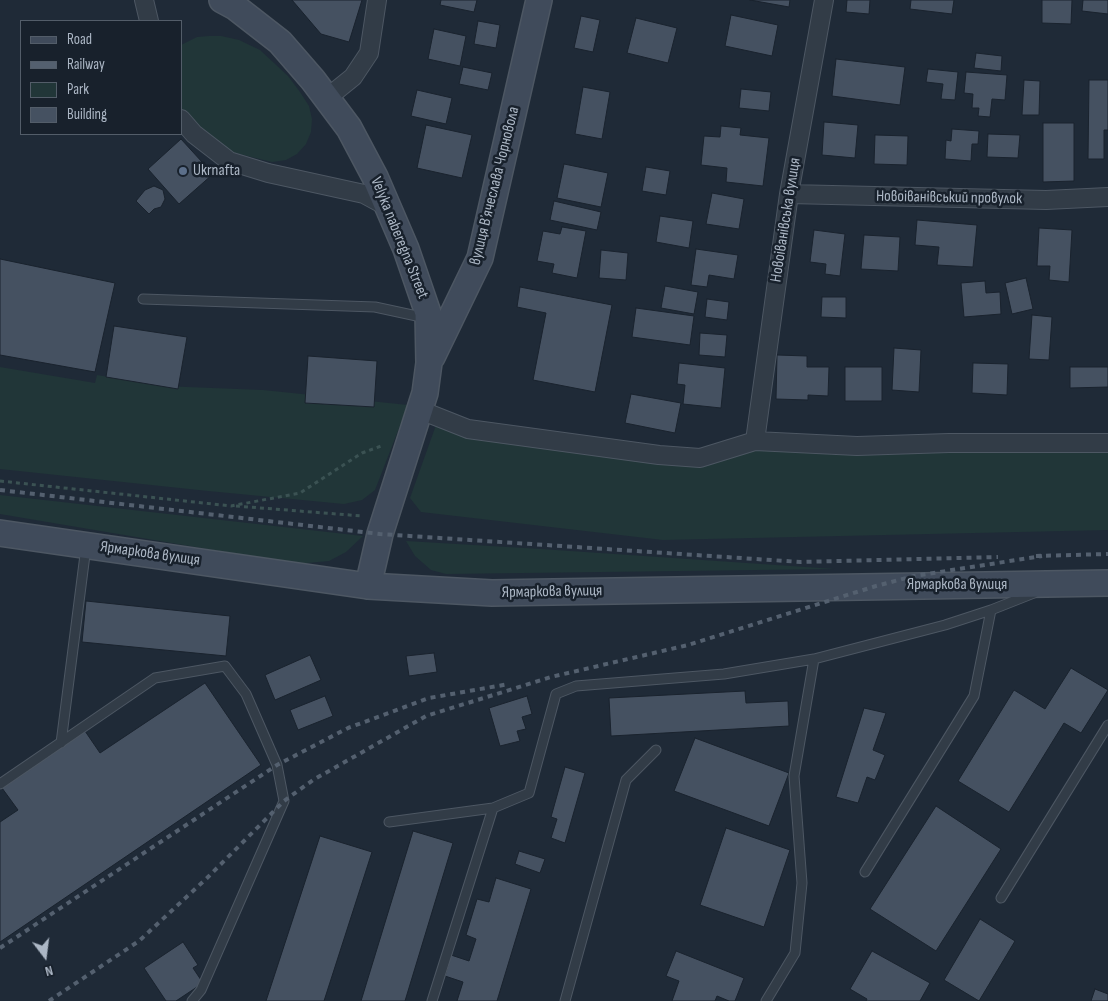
<!DOCTYPE html>
<html>
<head>
<meta charset="utf-8">
<style>
  body { margin:0 }
  #map { position:relative; width:1108px; height:1001px; overflow:hidden; background:#1f2a37; font-family:"Sofia Sans Condensed",sans-serif }
  canvas { display:block }
  .legend { position:absolute; left:20px; top:20px; width:162px; height:115px; box-sizing:border-box; background:#18212c; border:1px solid #535d69; margin:0; padding:6px 9px; list-style:none; font-size:15px; color:#acb7c5 }
  .legend li { display:flex; align-items:center; gap:10px; height:25px }
  .legend b { width:25px; border:1px solid #535d69 }
  .north { position:absolute; left:20px; top:931px; width:50px; height:50px; -webkit-text-stroke:4px #18212c; paint-order:stroke; rotate:165deg; font-size:14px; font-weight:700; line-height:20px; text-align:center; color:#acb7c5 }
  .north::after { content:''; display:block; margin:auto; width:18px; height:22px; background:#acb7c5; clip-path:polygon(50% 0,100% 100%,50% 72%,0 100%) }
</style>
</head>
<body>
<div id="map">
<canvas width="1108" height="1001"></canvas>
<ul class="legend">
<li><b style="height:6px;background:#404b5b"></b>Road</li>
<li><b style="height:6px;background:#54606f"></b>Railway</li>
<li><b style="height:14px;background:#213638"></b>Park</li>
<li><b style="height:14px;background:#455161"></b>Building</li>
</ul>
<div class="north">N</div>
</div>
<script>
const g = document.querySelector('canvas').getContext('2d');
g.lineJoin = 'round';
function paint(path, color) {
  g.fillStyle = color;
  g.fill(path, 'evenodd');
}
function poly(rows) {
  const path = new Path2D();
  for (const r of rows) {
    path.moveTo(r[0], r[1]);
    for (let i = 2; i < r.length; i += 2) path.lineTo(r[i], r[i + 1]);
  }
  return path;
}
function strokePath(path, color, width, dash) {
  g.strokeStyle = color;
  g.lineWidth = width;
  g.lineCap = dash ? 'butt' : 'round';
  g.setLineDash(dash || []);
  g.stroke(path);
}
function write(font, color, halo, rows, align = 'center') {
  g.font = font + ' "Sofia Sans Condensed",sans-serif';
  g.lineWidth = 5;
  g.setLineDash([]);
  g.textBaseline = 'middle';
  g.strokeStyle = halo;
  g.fillStyle = color;
  for (const [text, x, y, turn = 0] of rows) {
    g.save();
    g.translate(x, y);
    g.rotate((+turn || 0) * Math.PI / 180);
    g.textAlign = isNaN(turn) ? turn : align;
    if (halo) g.strokeText(text, 0, 0);
    g.fillText(text, 0, 0);
    g.restore();
  }
}
const green = poly([
  [209,36,221,36,239,40,260,50,288,76,300,92,309,106,312,119,311,132,306,144,297,154,286,160,272,162,235,153,217,142,194,122,181,108,181,45,197,37],
  [0,367,95,383,97,375,162,386,263,390,408,405,375,490,362,500,344,504,208,491,0,469],
  [436,425,697,462,756,445,1108,448,1108,530,663,540,421,512,410,498],
  [0,495,363,536,346,552,329,561,296,564,0,514],
  [406,541,541,549,835,569,446,574,431,570,415,556]
]);
const building = poly([
  [292,0,362,0,349,42,321,34,292,0],
  [441,0,477,0,474,12,440,5,441,0],
  [750,0,790,0,789,7,750,0],
  [847,0,870,0,869,14,846,12,847,0],
  [911,0,954,0,952,14,910,9,911,0],
  [1042,0,1072,0,1071,24,1042,23,1042,0],
  [1083,0,1108,0,1108,14,1082,11,1083,0],
  [731,15,778,25,772,56,725,46,731,15],
  [581,16,600,20,593,52,574,48,581,16],
  [636,18,677,28,668,63,627,53,636,18],
  [478,21,500,25,496,48,474,44,478,21],
  [434,29,466,36,460,66,428,59,434,29],
  [976,53,1002,56,1001,71,974,68,976,53],
  [836,59,905,67,900,105,832,96,836,59],
  [463,67,492,73,488,90,459,84,463,67],
  [928,69,958,72,955,100,941,99,943,84,926,82,928,69],
  [966,72,1007,75,1005,100,992,99,990,117,978,116,979,108,972,108,973,94,964,93,966,72],
  [1024,80,1040,81,1039,115,1022,115,1024,80],
  [1089,80,1108,80,1108,130,1104,130,1104,159,1088,159,1089,80],
  [583,87,610,92,602,139,575,134,583,87],
  [741,89,771,92,769,111,739,108,741,89],
  [417,90,452,98,446,124,411,116,417,90],
  [824,122,858,125,855,158,822,155,824,122],
  [1043,123,1074,123,1074,181,1043,182,1043,123],
  [426,125,472,135,462,178,417,168,426,125],
  [721,126,741,128,740,135,769,138,763,186,726,182,727,168,701,165,704,136,720,137,721,126],
  [952,129,979,131,978,144,972,144,971,161,945,159,946,140,951,141,952,129],
  [988,134,1020,135,1018,158,987,157,988,134],
  [875,135,908,136,907,165,874,164,875,135],
  [181,139,213,174,179,204,148,169,181,139],
  [564,164,608,173,601,207,557,198,564,164],
  [646,167,670,171,666,195,642,191,646,167],
  [154,186,163,190,165,199,161,207,154,209,149,214,136,201,145,190,154,186],
  [712,193,744,199,739,229,706,224,712,193],
  [554,201,601,212,597,230,550,220,554,201],
  [660,216,693,221,689,248,656,242,660,216],
  [917,220,977,225,973,267,937,265,939,247,915,245,917,220],
  [562,227,586,231,577,278,552,273,554,264,537,261,543,231,560,234,562,227],
  [1039,228,1072,230,1069,282,1049,280,1050,266,1037,266,1039,228],
  [814,230,845,234,840,276,825,274,826,264,810,262,814,230],
  [864,235,900,237,898,271,861,269,864,235],
  [696,249,738,255,734,279,709,275,707,287,691,285,696,249],
  [601,250,628,253,626,280,599,278,601,250],
  [0,259,115,283,95,372,0,355,0,259],
  [1026,278,1033,309,1012,314,1005,283,1026,278],
  [985,281,986,293,1000,292,1001,314,964,317,961,283,985,281],
  [665,286,698,292,694,314,661,308,665,286],
  [520,287,612,305,595,392,533,380,546,313,517,307,520,287],
  [822,297,846,297,846,318,821,317,822,297],
  [707,299,729,302,727,320,705,317,707,299],
  [636,308,694,316,690,345,632,337,636,308],
  [1032,315,1052,317,1049,360,1029,359,1032,315],
  [114,326,187,337,178,389,106,377,114,326],
  [700,333,727,335,725,357,699,355,700,333],
  [894,348,921,350,919,392,892,390,894,348],
  [777,355,807,356,807,367,829,367,828,396,808,395,808,400,776,399,777,355],
  [308,356,377,361,374,407,305,403,308,356],
  [679,363,725,368,721,408,683,404,685,385,677,384,679,363],
  [973,363,1008,364,1007,395,972,393,973,363],
  [845,367,882,367,882,401,845,401,845,367],
  [1070,367,1108,367,1108,387,1070,388,1070,367],
  [631,394,681,403,675,433,625,423,631,394],
  [86,601,230,616,226,656,82,642,86,601],
  [434,653,437,672,409,676,406,656,434,653],
  [310,655,321,680,275,700,265,675,310,655],
  [1071,668,1108,690,1081,733,1064,723,1009,812,958,781,1014,690,1045,709,1071,668],
  [205,683,261,765,0,942,0,822,18,810,2,788,85,731,100,753,205,683],
  [745,691,746,703,788,701,789,726,611,736,609,698,745,691],
  [325,696,333,716,298,730,290,710,325,696],
  [527,696,532,714,522,717,526,729,517,731,520,741,500,746,489,708,527,696],
  [864,708,886,713,873,750,885,755,875,780,867,777,858,803,836,797,864,708],
  [695,738,789,773,769,826,674,791,695,738],
  [565,767,585,773,565,843,551,838,557,819,551,817,565,767],
  [936,806,1001,849,936,951,870,909,936,806],
  [726,828,790,850,764,927,700,905,726,828],
  [413,831,453,843,405,1001,361,1001,413,831],
  [320,836,372,852,324,1001,266,1001,320,836],
  [519,851,545,859,540,873,515,864,519,851],
  [496,878,531,889,497,1001,457,1001,463,982,445,976,451,955,469,961,476,939,466,935,477,899,489,902,496,878],
  [980,919,1015,941,979,1001,944,980,980,919],
  [183,942,198,965,193,968,203,983,176,1001,166,1001,144,968,183,942],
  [676,951,744,978,735,1001,729,1001,717,996,715,1001,672,1001,679,981,666,976,676,951],
  [872,951,930,983,920,1001,866,1001,867,999,850,989,872,951],
  [1095,989,1108,994,1108,1001,1091,1001,1095,989]
]);
const path = poly([
  [0,481,231,506,300,493,362,453,384,445],
  [236,506,362,516]
]);
const lane = poly([
  [143,299,375,307,426,318],
  [61,743,86,547],
  [0,784,155,678,225,666,246,694,277,765,284,801,201,990,192,1001],
  [389,822,493,808,529,793,556,694,576,686,724,674,814,659,945,625,991,610,1034,593],
  [865,872,974,696,991,610],
  [1001,898,1108,725],
  [432,1001,493,808],
  [565,1001,626,780,656,750],
  [766,1001,795,953,802,883,794,776,814,659]
]);
const street = poly([
  [144,0,149,21],
  [327,98,353,77,369,53,377,0],
  [181,119,194,134,229,161,268,173,364,194,388,207],
  [789,194,1046,200,1108,197],
  [420,410,468,429,659,455,700,458,755,441,857,446,949,443,1108,443],
  [755,441,789,194,824,0]
]);
const secondary = poly([
  [222,0,235,7,280,42,313,80,349,128,375,177,406,249,428,313,429,363,425,393,380,534,368,586],
  [432,357,480,258,539,0],
  [0,533,368,586,492,593,1108,583]
]);
const rail = poly([
  [0,490,380,534,801,562,998,557],
  [1036,556,1108,554],
  [0,948,277,765,348,728,429,698,509,684],
  [49,1001,139,941,207,878,284,801,313,780,426,716,551,677,688,645,876,586,914,576,1042,556]
]);
const markers = [
  [183,171,5,"#5c6f8a"]
];
const poiNames = [
  ["Ukrnafta",193,171]
];
const streetNames = [
  ["вулиця Вʼячеслава Чорновола",495,186,-76],
  ["Новоіванівський провулок",949,198,1],
  ["Новоіванівська вулиця",786,220,-81],
  ["Velyka naberegna Street",399,238,68],
  ["Ярмаркова вулиця",150,554,8],
  ["Ярмаркова вулиця",957,585],
  ["Ярмаркова вулиця",552,592,-1]
];
paint(green, '#213638');
paint(building, '#455161');
strokePath(building, '#1a232e', 1);
strokePath(lane, '#4d5763', 11);
strokePath(street, '#4d5763', 20);
strokePath(secondary, '#4d5763', 28);
strokePath(path, '#3b5253', 3, [4, 4]);
strokePath(lane, '#323c47', 9);
strokePath(street, '#323c47', 18);
strokePath(secondary, '#404b5b', 25);
strokePath(rail, '#54606f', 4, [5, 5]);
for (const [x, y, r, color] of markers) {
  const dot = new Path2D();
  dot.arc(x, y, r, 0, 2 * Math.PI);
  g.fillStyle = color;
  g.fill(dot);
  strokePath(dot, '#18212c', 2);
}
write('16px', '#acb7c5', '#18212c', poiNames, 'left');
write('16px', '#acb7c5', '#18212c', streetNames);
</script>
</body>
</html>
